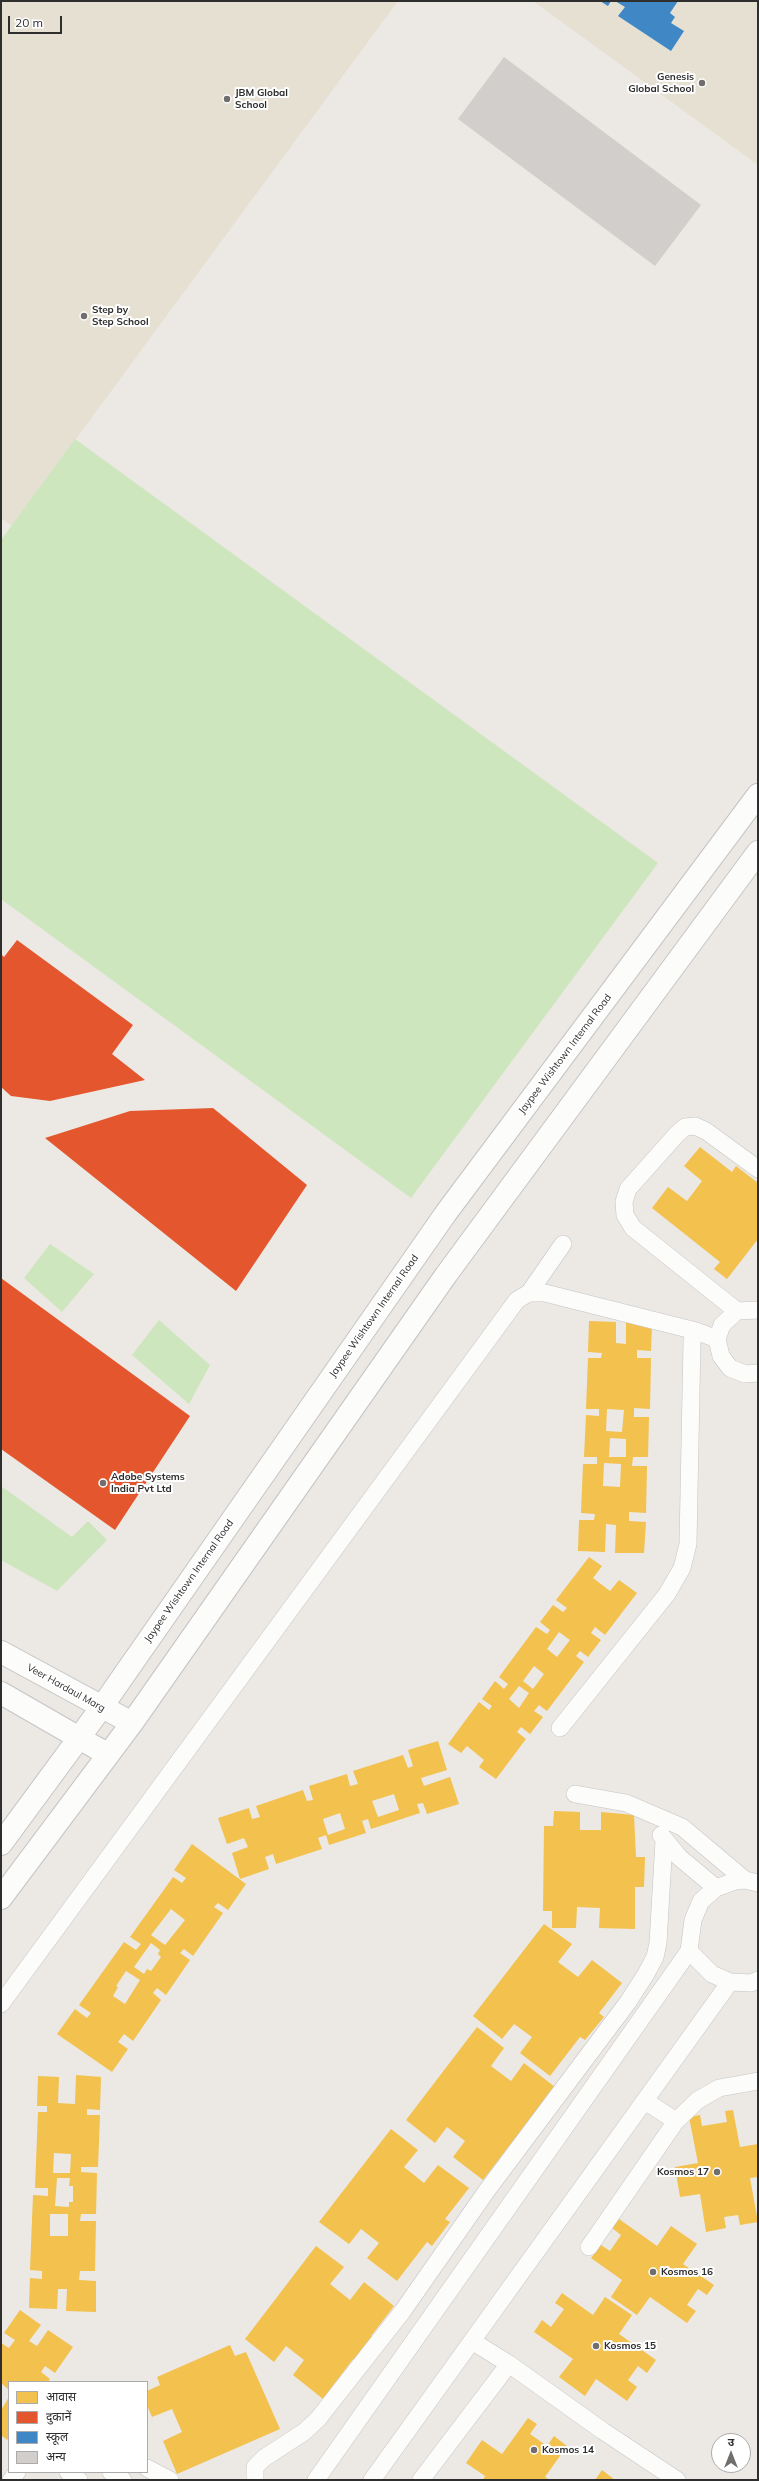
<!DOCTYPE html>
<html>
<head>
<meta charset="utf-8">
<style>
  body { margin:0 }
  #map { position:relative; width:759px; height:2481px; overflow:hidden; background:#ece8e4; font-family:Mulish,"Noto Sans Devanagari",sans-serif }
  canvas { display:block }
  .frame { position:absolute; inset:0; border:2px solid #2e2e2e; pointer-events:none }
  .legend { position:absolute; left:8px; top:2381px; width:140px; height:92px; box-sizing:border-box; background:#fff; border:1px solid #ababab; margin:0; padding:5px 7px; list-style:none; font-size:12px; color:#2e2e2e }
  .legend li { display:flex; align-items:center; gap:8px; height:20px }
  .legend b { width:20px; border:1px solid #ababab }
  .north { position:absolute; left:711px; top:2433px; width:40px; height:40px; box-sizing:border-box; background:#fff; border:1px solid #ababab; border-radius:50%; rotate:0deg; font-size:11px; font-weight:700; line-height:16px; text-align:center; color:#2e2e2e }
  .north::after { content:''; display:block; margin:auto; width:14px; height:18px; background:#706f6e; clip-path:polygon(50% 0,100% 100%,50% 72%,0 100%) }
  .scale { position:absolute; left:8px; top:16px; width:54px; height:18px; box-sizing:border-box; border:2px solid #2e2e2e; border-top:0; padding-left:5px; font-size:12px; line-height:14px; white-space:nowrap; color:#2e2e2e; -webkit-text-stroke:3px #fff; paint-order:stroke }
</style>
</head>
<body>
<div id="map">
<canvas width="759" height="2481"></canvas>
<div class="frame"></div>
<ul class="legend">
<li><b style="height:11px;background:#f2c14e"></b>आवास</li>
<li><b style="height:11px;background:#e4572e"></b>दुकानें</li>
<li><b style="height:11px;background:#3f88c5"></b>स्कूल</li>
<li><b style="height:11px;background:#d1cecb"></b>अन्य</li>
</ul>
<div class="north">उ</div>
<div class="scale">20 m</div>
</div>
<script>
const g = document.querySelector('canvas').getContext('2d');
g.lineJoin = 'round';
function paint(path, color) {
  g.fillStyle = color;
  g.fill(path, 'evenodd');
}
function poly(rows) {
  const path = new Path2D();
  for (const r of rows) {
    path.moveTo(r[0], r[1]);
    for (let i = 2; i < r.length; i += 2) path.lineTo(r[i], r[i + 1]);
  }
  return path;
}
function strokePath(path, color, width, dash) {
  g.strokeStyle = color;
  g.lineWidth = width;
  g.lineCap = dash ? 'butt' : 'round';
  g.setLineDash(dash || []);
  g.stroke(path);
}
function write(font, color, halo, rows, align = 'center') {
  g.font = font + ' Mulish,sans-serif';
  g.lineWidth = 4;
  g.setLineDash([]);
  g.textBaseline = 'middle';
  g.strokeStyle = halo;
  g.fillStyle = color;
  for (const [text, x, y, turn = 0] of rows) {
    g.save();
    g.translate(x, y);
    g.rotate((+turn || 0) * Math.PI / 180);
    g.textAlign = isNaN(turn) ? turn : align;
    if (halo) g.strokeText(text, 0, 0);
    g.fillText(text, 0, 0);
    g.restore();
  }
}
const education = poly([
  [1,1,398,1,12,526,1,518],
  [533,1,758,1,758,165]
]);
const green = poly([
  [75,439,658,863,411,1198,1,899,1,540],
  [50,1244,94,1274,62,1312,24,1278],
  [159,1320,210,1365,189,1404,132,1355],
  [1,1486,72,1537,88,1521,107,1540,57,1591,1,1560]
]);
const homes = poly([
  [700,1147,732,1172,736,1166,758,1183,758,1239,727,1279,714,1269,720,1262,652,1208,668,1187,687,1201,702,1181,684,1166],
  [589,1321,616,1322,616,1343,626,1344,626,1322,652,1323,651,1351,637,1350,637,1358,651,1358,650,1409,634,1408,634,1417,649,1417,648,1457,633,1457,632,1466,647,1466,646,1513,629,1512,629,1521,646,1522,644,1553,615,1553,616,1525,606,1524,605,1552,578,1551,579,1520,594,1520,595,1514,581,1513,583,1464,597,1464,597,1457,584,1457,586,1415,599,1416,599,1409,586,1409,588,1358,601,1358,602,1353,588,1352],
  [607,1409,624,1410,622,1432,606,1431],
  [610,1438,626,1439,626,1457,609,1457],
  [604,1463,621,1464,620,1487,603,1486],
  [589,1557,602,1566,593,1578,610,1591,619,1580,637,1593,605,1635,595,1627,591,1633,601,1640,588,1657,580,1651,576,1656,584,1662,547,1711,539,1705,534,1711,543,1717,530,1734,521,1727,517,1732,526,1739,496,1779,479,1767,484,1760,467,1746,461,1753,448,1744,479,1702,489,1710,492,1706,482,1699,495,1681,504,1689,508,1684,499,1677,536,1627,547,1634,550,1630,540,1622,553,1605,563,1612,567,1608,556,1600],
  [559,1632,570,1640,557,1657,547,1649],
  [534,1666,544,1674,533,1689,523,1681],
  [519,1686,529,1693,519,1708,509,1699],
  [438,1741,447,1770,421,1778,424,1786,450,1777,459,1804,427,1814,423,1803,417,1804,420,1813,371,1829,368,1819,362,1821,366,1833,329,1845,326,1835,318,1838,322,1849,276,1864,273,1854,265,1857,269,1869,240,1879,232,1853,248,1847,244,1838,227,1844,218,1818,249,1808,252,1819,260,1817,256,1806,303,1790,307,1801,313,1800,309,1786,347,1774,350,1786,358,1784,353,1771,403,1755,408,1768,413,1766,408,1750],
  [394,1794,399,1810,378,1817,372,1801],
  [340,1813,345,1829,328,1835,323,1819],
  [554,1811,580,1812,580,1830,601,1830,601,1812,634,1815,636,1857,645,1857,644,1887,635,1887,635,1929,599,1928,600,1908,577,1907,576,1928,552,1928,552,1911,543,1911,544,1826,553,1826],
  [192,1844,246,1884,228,1910,218,1903,214,1907,223,1913,193,1956,184,1949,180,1953,190,1960,166,1995,157,1988,153,1993,161,2000,133,2041,124,2034,118,2042,128,2049,112,2072,57,2034,75,2009,87,2018,91,2013,79,2005,124,1942,136,1950,141,1944,130,1937,173,1877,182,1883,186,1878,174,1870],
  [171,1909,185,1920,165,1945,151,1935],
  [151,1943,160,1950,158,1954,161,1957,151,1971,147,1969,144,1974,134,1967],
  [126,1971,140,1980,125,2004,113,1996,118,1987,116,1986],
  [544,1924,572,1944,558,1962,578,1977,592,1960,622,1983,599,2013,604,2017,585,2040,580,2037,550,2076,520,2053,532,2037,514,2024,502,2039,473,2016],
  [477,2027,504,2048,491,2066,511,2081,524,2063,555,2087,518,2144,513,2141,483,2180,453,2157,465,2141,447,2127,435,2143,406,2120],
  [76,2075,101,2077,100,2110,87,2109,87,2115,100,2115,98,2167,81,2167,81,2172,97,2173,96,2214,81,2214,80,2221,96,2221,95,2271,80,2271,79,2280,96,2281,96,2312,66,2311,67,2289,58,2289,57,2309,29,2308,30,2278,42,2279,42,2271,30,2270,33,2195,48,2196,48,2188,35,2188,38,2112,47,2112,47,2106,37,2106,38,2076,59,2077,58,2103,75,2104],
  [54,2153,71,2154,70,2173,53,2173],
  [57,2178,70,2178,69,2186,73,2186,73,2202,69,2202,69,2207,55,2206],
  [50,2214,68,2214,68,2236,50,2236],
  [733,2110,740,2147,758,2144,758,2177,750,2178,758,2222,740,2225,738,2215,724,2217,726,2228,706,2232,700,2194,680,2197,675,2167,698,2163,689,2117,700,2115,702,2126,727,2122,725,2111],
  [391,2129,418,2150,404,2167,424,2183,438,2165,469,2188,445,2219,450,2222,432,2246,427,2242,397,2281,367,2258,379,2243,361,2229,349,2244,319,2222],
  [619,2219,657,2246,671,2226,697,2244,683,2264,714,2285,707,2295,698,2289,687,2305,696,2311,687,2323,650,2297,637,2315,611,2297,622,2280,591,2258,601,2245,610,2251,621,2235,612,2228],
  [316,2246,344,2267,330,2284,350,2300,364,2282,394,2306,371,2336,375,2339,357,2363,353,2359,323,2399,293,2375,304,2360,286,2346,274,2362,245,2339],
  [562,2293,593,2315,605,2297,632,2315,619,2334,656,2360,647,2373,638,2366,628,2380,637,2387,627,2401,596,2379,585,2396,559,2377,573,2359,534,2332,542,2320,551,2327,564,2309,555,2303],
  [20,2310,41,2325,29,2341,37,2346,48,2330,73,2347,55,2373,45,2366,41,2372,50,2379,48,2382,9,2382,9,2390,1,2383,1,2343,9,2348,15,2340,4,2333],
  [230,2345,235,2356,246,2352,280,2429,177,2474,163,2441,182,2432,172,2409,152,2417,147,2405,147,2391,160,2385,157,2377],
  [9,2397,9,2437,7,2440,1,2435,1,2410],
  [528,2418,537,2424,530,2434,547,2446,554,2436,567,2446,545,2477,550,2480,483,2480,485,2476,466,2463,482,2440,502,2454],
  [602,2470,615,2480,595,2480]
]);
const shops = poly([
  [17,940,133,1025,112,1054,145,1080,50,1101,11,1096,1,1087,1,954,4,957],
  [213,1108,307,1185,236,1291,45,1138,130,1111],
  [1,1278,190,1416,115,1530,1,1449]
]);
const schools = poly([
  [600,1,611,1,608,6],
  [615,1,678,1,670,13,675,17,671,23,684,31,671,51,618,16,625,7]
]);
const building = poly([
  [504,57,701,205,655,266,458,119]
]);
const minor = poly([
  [529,1293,563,1244],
  [758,1310,737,1311,722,1325,717,1339,721,1356,730,1368,745,1374,758,1373],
  [737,1311,633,1228,625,1215,624,1202,628,1189,677,1134,685,1127,695,1126,706,1131,758,1169],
  [560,1728,667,1594,682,1568,688,1544,692,1341,696,1331,717,1339],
  [575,1794,626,1803,682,1827,745,1880],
  [661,1835,679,1857,716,1888],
  [758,1883,745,1880,735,1881,716,1888,701,1901,693,1920,689,1951,712,1974,730,1982,751,1983,758,1980],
  [1,2004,517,1300,529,1293,545,1293,696,1331],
  [645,2101,676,2121],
  [589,2247,676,2121,698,2100,719,2088,758,2081],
  [472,2341,509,2364,603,2431,677,2480],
  [147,2468,170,2480],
  [68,2472,79,2480],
  [111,2472,123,2480],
  [11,2480,17,2472],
  [255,2480,255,2467,264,2458,304,2432,318,2419,402,2312,488,2189,628,2002,646,1974,655,1957,658,1943,664,1841],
  [316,2480,689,1951],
  [372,2480,730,1982],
  [421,2480,509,2364]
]);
const tertiary = poly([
  [1,1652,132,1723],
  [1,1693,107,1754],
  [1,1844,101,1708,446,1213,758,795],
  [1,1898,132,1723,446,1275,758,852]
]);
const markers = [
  [702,83,4,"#706f6e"],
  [227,99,4,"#706f6e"],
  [84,316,4,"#706f6e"],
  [103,1483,4,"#706f6e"],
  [717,2172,4,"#706f6e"],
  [653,2272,4,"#706f6e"],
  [596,2346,4,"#706f6e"],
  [534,2450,4,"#706f6e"]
];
const poiNames = [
  ["Genesis",694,77,"right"],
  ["Global School",694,89,"right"],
  ["JBM Global",235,93],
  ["School",235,105],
  ["Step by",92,310],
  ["Step School",92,322],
  ["Adobe Systems",111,1477],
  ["India Pvt Ltd",111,1489],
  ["Kosmos 17",709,2172,"right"],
  ["Kosmos 16",661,2272],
  ["Kosmos 15",604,2346],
  ["Kosmos 14",542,2450]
];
const streetNames = [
  ["Jaypee Wishtown Internal Road",565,1054,-53],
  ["Jaypee Wishtown Internal Road",374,1316,-55],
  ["Jaypee Wishtown Internal Road",189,1581,-55],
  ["Veer Hardaul Marg",66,1688,29]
];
paint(education, '#e6e0d3');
paint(green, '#cee6be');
paint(homes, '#f2c14e');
paint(shops, '#e4572e');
paint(schools, '#3f88c5');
paint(building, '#d1cecb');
strokePath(minor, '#c5c4c5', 18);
strokePath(tertiary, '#c5c4c5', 24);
strokePath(minor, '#fcfcfb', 17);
strokePath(tertiary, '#fcfcfb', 22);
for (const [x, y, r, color] of markers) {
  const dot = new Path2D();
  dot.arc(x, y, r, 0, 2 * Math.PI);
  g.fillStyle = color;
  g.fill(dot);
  strokePath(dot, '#fff', 1.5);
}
write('bold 10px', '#2e2e2e', '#fff', poiNames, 'left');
write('10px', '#2e2e2e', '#fff', streetNames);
</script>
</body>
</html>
